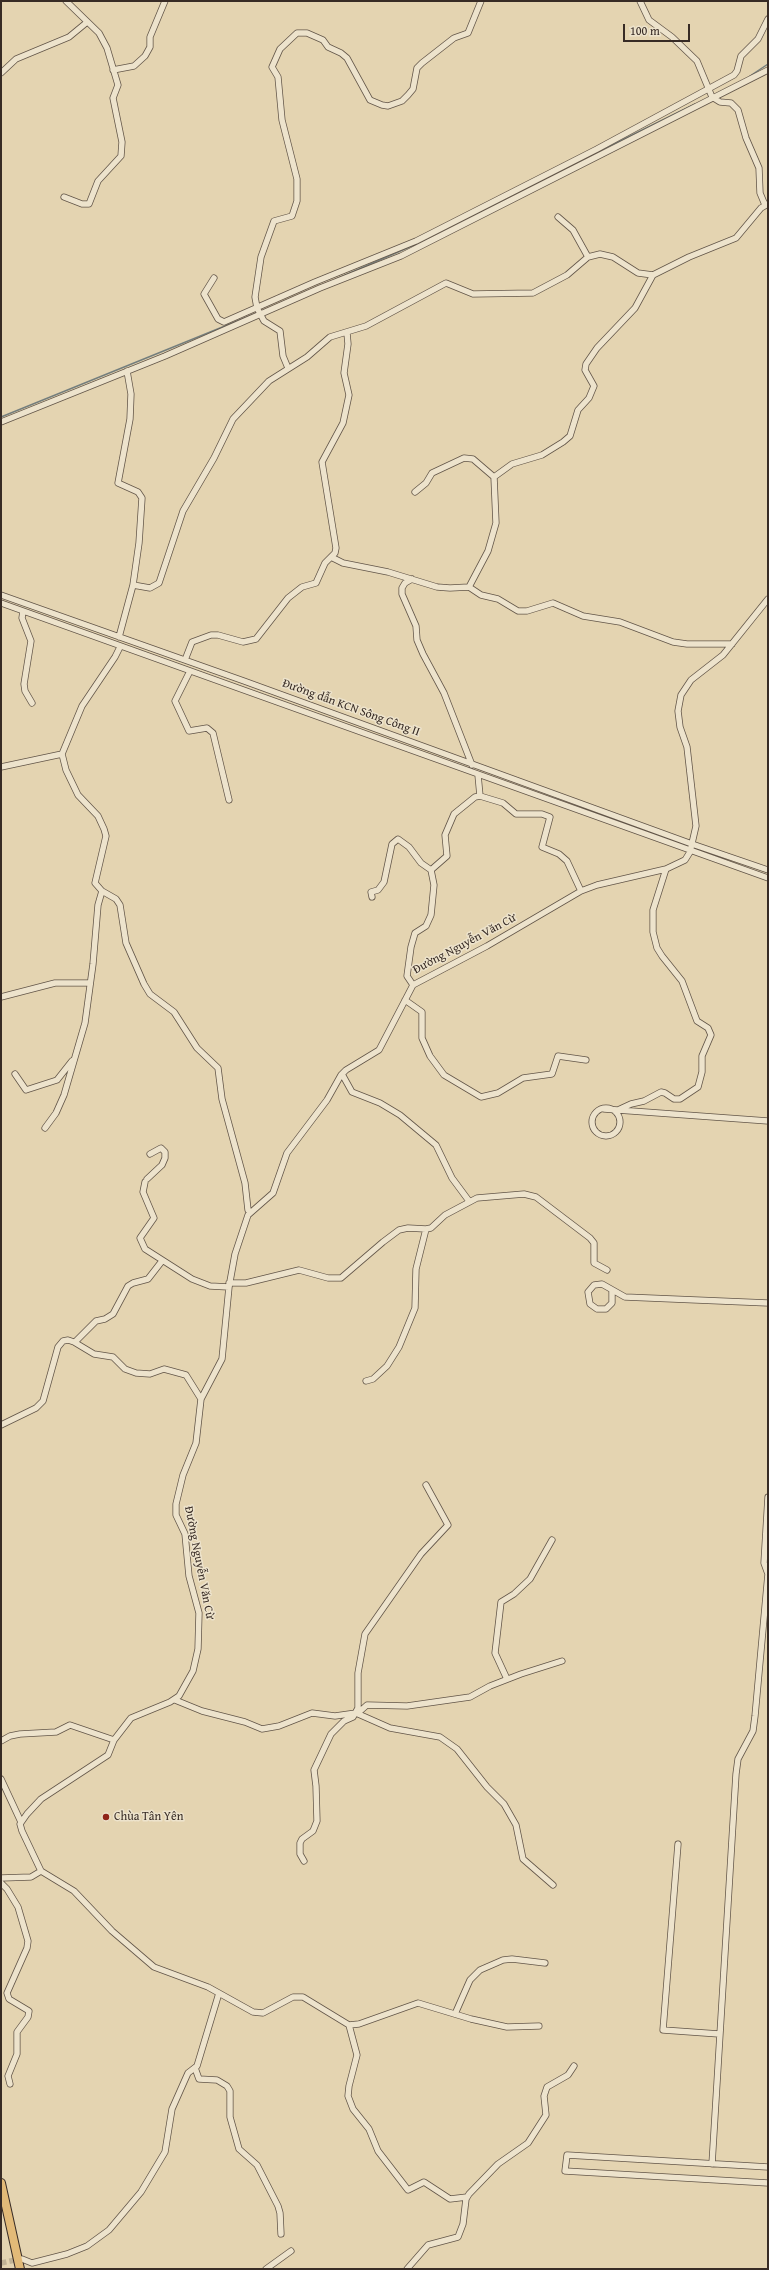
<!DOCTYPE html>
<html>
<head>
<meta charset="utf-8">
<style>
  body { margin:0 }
  #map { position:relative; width:769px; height:2270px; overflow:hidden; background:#e4d4b1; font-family:"Gentium Book Plus",serif }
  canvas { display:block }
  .frame { position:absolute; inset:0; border:2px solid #372b25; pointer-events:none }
  .scale { position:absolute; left:623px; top:24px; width:67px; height:18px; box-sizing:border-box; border:2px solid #372b25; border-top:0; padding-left:5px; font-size:12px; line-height:14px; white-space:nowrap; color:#372b25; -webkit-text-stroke:3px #ede3cc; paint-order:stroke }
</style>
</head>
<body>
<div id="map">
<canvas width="769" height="2270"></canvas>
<div class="frame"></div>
<div class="scale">100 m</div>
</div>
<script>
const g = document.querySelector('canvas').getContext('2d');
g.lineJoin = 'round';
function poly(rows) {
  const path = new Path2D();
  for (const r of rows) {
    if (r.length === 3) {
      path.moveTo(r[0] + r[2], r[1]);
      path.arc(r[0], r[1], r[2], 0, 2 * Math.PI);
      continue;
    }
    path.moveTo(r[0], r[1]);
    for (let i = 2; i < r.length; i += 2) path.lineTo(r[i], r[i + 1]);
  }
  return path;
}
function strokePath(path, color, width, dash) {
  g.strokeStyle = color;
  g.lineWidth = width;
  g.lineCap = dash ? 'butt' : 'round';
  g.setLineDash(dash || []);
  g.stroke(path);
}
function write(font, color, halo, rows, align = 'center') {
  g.font = font + ' "Gentium Book Plus",serif';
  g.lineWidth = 3;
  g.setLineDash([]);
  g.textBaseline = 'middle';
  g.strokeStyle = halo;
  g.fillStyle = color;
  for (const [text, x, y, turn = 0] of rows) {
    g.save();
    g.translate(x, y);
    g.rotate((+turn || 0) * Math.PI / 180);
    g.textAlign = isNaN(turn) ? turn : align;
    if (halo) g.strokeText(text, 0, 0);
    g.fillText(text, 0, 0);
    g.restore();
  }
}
const stream = poly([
  [750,76,768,64],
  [555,173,695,104],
  [336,279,421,242,452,226],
  [1,417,257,313]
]);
const minorTunnel = poly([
  [1,2263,20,2259]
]);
const minor = poly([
  [640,1,649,20,672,37,697,61,712,97,720,102,731,103,738,110,746,138,759,168,760,193,765,205],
  [113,70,134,66,145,56,150,47,150,37,165,1],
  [1,73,16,59,69,37,86,23],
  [64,197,82,204,89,204,98,181,121,156,122,142,113,98,118,85,107,48,99,33,66,1],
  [558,217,573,230,588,257],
  [214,278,204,294,218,319,224,322,315,282,416,241,597,149,734,75,737,71,741,56,758,39,768,19],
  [288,368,283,356,280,331,264,321,257,308,255,297,261,257,274,221,292,216,297,201,297,179,282,120,278,77,272,67,280,49,297,33,307,33,323,40,328,47,341,53,347,58,370,100,382,105,388,106,402,101,408,95,413,89,417,68,422,63,454,38,468,33,481,1],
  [1,422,165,356,320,288,401,256,768,70],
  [494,477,512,464,542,455,563,442,570,436,578,410,589,398,594,386,585,370,586,364,597,348,635,308,653,275],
  [415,492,426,483,432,473,464,458,473,459,494,477,496,523,488,551,469,587],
  [331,557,343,563,388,572,437,587,450,588,469,587,481,595,498,599,518,611,527,611,553,603,583,616,620,622,673,642,687,644,732,644],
  [412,579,405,583,402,588,402,594,416,626,417,640,423,654,444,693,472,765],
  [133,585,150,588,159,583,183,511,214,458,233,419,269,381,307,357,330,337,366,326,446,283,473,294,533,293,567,275,588,257,600,254,613,257,638,273,653,275,689,257,736,238,761,208,768,204],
  [1,595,244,681,692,844,768,870],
  [1,603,768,878],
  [23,611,22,618,31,641,24,684,25,691,32,703],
  [119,637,133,585,139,543,142,498,138,492,118,483,130,419,131,394,127,371],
  [120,647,115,657,82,706,62,754,66,770,78,795,98,816,104,829,106,836,95,883,102,891,116,899,120,905,126,943,144,984,150,994,174,1012,197,1048,218,1068,222,1099,245,1183,248,1210,251,1212],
  [185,660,192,642,211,635,218,635,243,642,256,639,288,598,302,587,316,583,325,563,335,553,336,548,322,462,343,423,349,395,344,373,348,344,347,333],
  [190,671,175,701,189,731,207,728,213,733,229,800],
  [1,767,62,754],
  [480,796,503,803,516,814,542,814,550,817,542,847,559,854,567,861,581,891],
  [372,897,371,892,378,890,384,882,392,844,398,839,409,847,421,863,431,870],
  [413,985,407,976,411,947,415,933,426,926,431,915,434,885,431,870,447,856,445,835,454,814,475,797,480,796,478,775],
  [1,997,55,983,90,983],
  [405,1000,422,1012,422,1038,430,1056,444,1075,481,1097,498,1093,523,1078,552,1074,558,1056,586,1060],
  [15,1074,26,1090,57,1080,72,1061],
  [342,1074,352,1092,380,1103,400,1115,436,1145,452,1178,469,1201],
  [606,1122,14],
  [604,1109,768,1121],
  [618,1110,631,1104,644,1101,661,1092,665,1093,674,1099,680,1099,698,1087,702,1072,702,1056,711,1035,708,1028,697,1021,682,981,662,956,657,948,653,932,653,910,666,869],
  [45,1128,56,1113,64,1095,85,1023,93,964,98,905,102,891],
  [147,1179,162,1165,165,1158,165,1152,161,1148,150,1154],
  [145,1182,143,1192,154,1218,140,1238,145,1249,192,1279,210,1286,229,1287],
  [229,1283,246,1283,299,1270,328,1278,341,1278,383,1242,399,1230,408,1228,426,1229,431,1228,445,1215,477,1198,524,1194,536,1197,590,1238,594,1243,594,1263,607,1270],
  [612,1291,612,1303,606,1309,597,1309,590,1304,588,1292,594,1285,602,1284,625,1297,768,1303],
  [75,1342,96,1321,105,1319,113,1314,128,1286,133,1283,148,1279,162,1261],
  [366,1381,373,1379,387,1366,399,1347,415,1308,416,1269,426,1229],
  [1,1425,36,1408,43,1401,58,1347,63,1341,68,1340,74,1342,94,1354,113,1357,125,1369,136,1373,150,1374,164,1369,186,1375,201,1399],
  [507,1679,495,1653,501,1602,514,1594,530,1579,552,1540],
  [175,1700,202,1711,245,1722,262,1729,279,1726,312,1713,335,1716,356,1713,390,1728,440,1737,457,1749,487,1787,504,1804,516,1825,523,1859,553,1885],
  [358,1713,367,1705,407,1706,470,1697,490,1686,521,1674,562,1661],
  [1,1741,10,1736,20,1734,56,1732,70,1725,114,1740],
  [1,1779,21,1822],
  [678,1844,663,2030,719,2034],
  [304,1861,300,1854,300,1843,302,1839,313,1831,317,1821,316,1786,314,1770,331,1734,344,1721,353,1717,358,1708,358,1673,365,1634,421,1554,448,1525,426,1485],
  [41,1871,74,1891,112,1931,154,1967,208,1987,253,2012,263,2013,293,1997,303,1997,349,2025,359,2024,418,2003,471,2019,507,2027,539,2026],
  [1,1878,31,1877,41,1871,22,1831,20,1824,27,1814,41,1799,108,1755,114,1740,131,1718,170,1702,179,1696,193,1671,198,1649,199,1613,189,1576,185,1534,176,1515,176,1504,183,1475,196,1443,201,1399,222,1359,229,1287,235,1254,248,1215,273,1193,287,1153,327,1100,341,1075,346,1070,379,1050,413,985,487,946,581,891,597,885,666,869,685,860,690,852,696,826,687,747,680,727,678,711,681,695,691,680,723,655,768,599],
  [1,1883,7,1889,18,1907,28,1941,27,1948,7,1993,9,1999,29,2011,28,2017,17,2032,17,2054,8,2076,10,2084],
  [455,2014,470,1980,480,1970,503,1960,512,1959,545,1963],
  [349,2025,357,2055,349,2086,348,2096,353,2109,369,2129,378,2151,408,2190,424,2182,450,2199,467,2197],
  [195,2068,199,2079,217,2080,227,2086,230,2091,230,2117,239,2149,257,2165,278,2206,280,2213,281,2234],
  [712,2164,736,1774,738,1759,753,1731,755,1716,768,1574,764,1563,768,1497],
  [768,2167,567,2155,565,2171,768,2183],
  [22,2259,32,2263,67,2254,87,2246,109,2230,141,2192,165,2152,172,2109,188,2073,197,2066,219,1993],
  [266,2269,291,2251],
  [407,2269,428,2245,458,2237,463,2224,466,2199,469,2194,498,2164,528,2143,546,2115,544,2096,547,2087,568,2075,574,2066]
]);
const highway = poly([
  [1,2183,20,2269]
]);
const markers = [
  [106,1817,4,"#8f2418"]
];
const streetNames = [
  ["Đường dẫn KCN Sông Công II",351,708,20],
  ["Đường Nguyễn Văn Cừ",465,944,-28],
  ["Đường Nguyễn Văn Cừ",199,1563,79]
];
const poiNames = [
  ["Chùa Tân Yên",114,1817]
];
strokePath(stream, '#747e7d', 1.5);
strokePath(minorTunnel, '#c1b295', 5.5, [5.5, 3]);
strokePath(minor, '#625548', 7);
strokePath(highway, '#372b25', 10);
strokePath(minor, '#ede3cc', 5.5);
strokePath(highway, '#e2ba78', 8);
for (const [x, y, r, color] of markers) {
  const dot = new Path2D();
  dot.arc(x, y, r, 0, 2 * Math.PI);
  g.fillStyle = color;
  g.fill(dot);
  strokePath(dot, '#ede3cc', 1.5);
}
write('12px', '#372b25', '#ede3cc', streetNames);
write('12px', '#372b25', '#ede3cc', poiNames, 'left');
</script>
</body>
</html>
